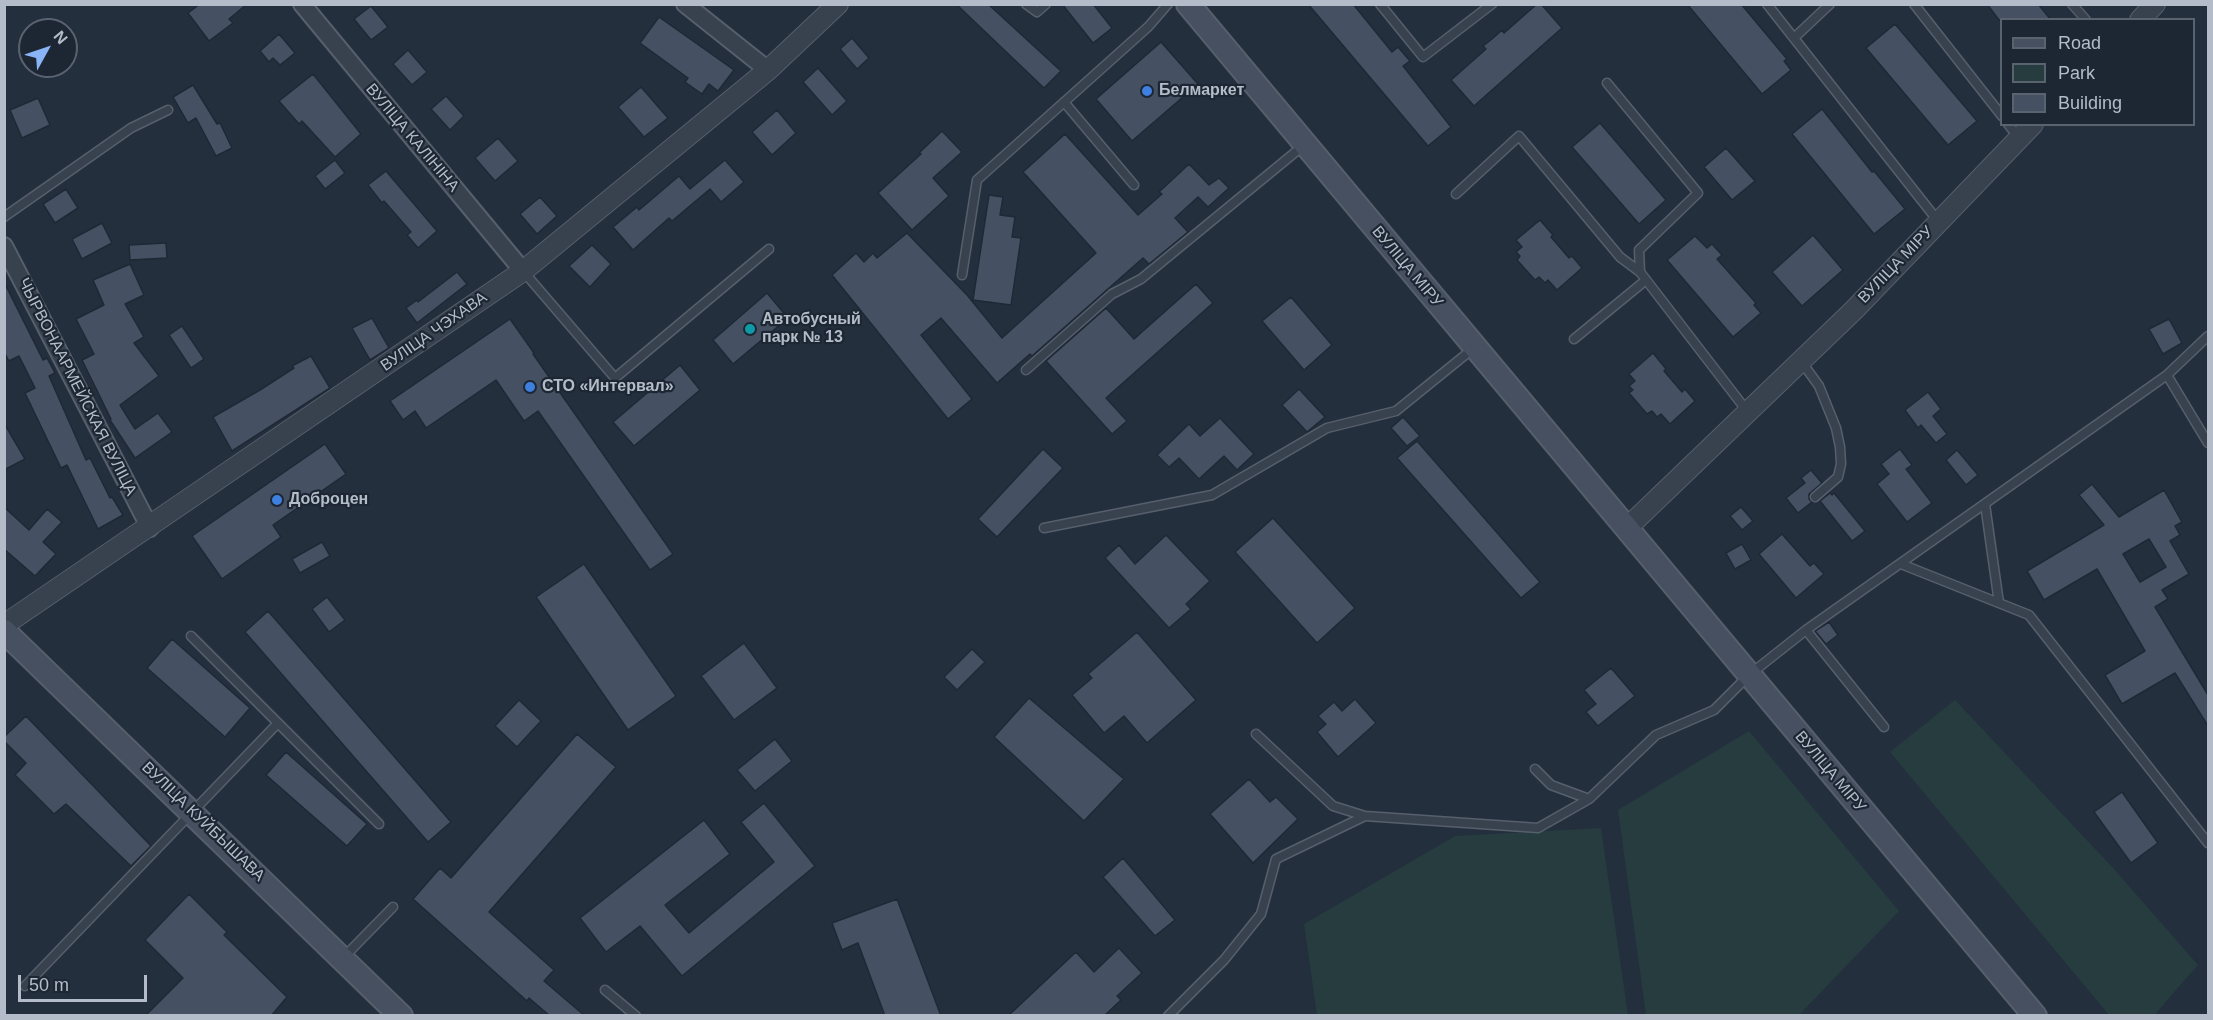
<!DOCTYPE html>
<html>
<head>
<meta charset="utf-8">
<style>
  body { margin:0 }
  #map { position:relative; width:2213px; height:1020px; overflow:hidden; background:#242f3e; font-family:Helvetica,sans-serif }
  canvas { display:block }
  .frame { position:absolute; inset:0; border:6px solid #b4bcc9; pointer-events:none }
  .legend { position:absolute; left:2000px; top:18px; width:195px; height:108px; box-sizing:border-box; background:#1d2633; border:2px solid #59626f; margin:0; padding:8px 10px; list-style:none; font-size:18px; color:#b4bcc9 }
  .legend li { display:flex; align-items:center; gap:12px; height:30px }
  .legend b { width:30px; border:2px solid #59626f }
  .north { position:absolute; left:18px; top:18px; width:60px; height:60px; box-sizing:border-box; background:#1d2633; border:2px solid #59626f; border-radius:50%; rotate:50deg; font-size:16px; font-weight:700; line-height:24px; text-align:center; color:#b4bcc9 }
  .north::after { content:''; display:block; margin:auto; width:21px; height:27px; background:#8ab4f8; clip-path:polygon(50% 0,100% 100%,50% 72%,0 100%) }
  .scale { position:absolute; left:18px; top:975px; width:129px; height:27px; box-sizing:border-box; border:3px solid #b4bcc9; border-top:0; padding-left:8px; font-size:18px; line-height:21px; white-space:nowrap; color:#b4bcc9; -webkit-text-stroke:4px #1d2633; paint-order:stroke }
</style>
</head>
<body>
<div id="map">
<canvas width="2213" height="1020"></canvas>
<div class="frame"></div>
<ul class="legend">
<li><b style="height:8px;background:#465061"></b>Road</li>
<li><b style="height:16px;background:#263c3f"></b>Park</li>
<li><b style="height:16px;background:#455162"></b>Building</li>
</ul>
<div class="north">N</div>
<div class="scale">50 m</div>
</div>
<script>
const g = document.querySelector('canvas').getContext('2d');
g.lineJoin = 'round';
function paint(path, color) {
  g.fillStyle = color;
  g.fill(path, 'evenodd');
}
function poly(rows) {
  const path = new Path2D();
  for (const r of rows) {
    path.moveTo(r[0], r[1]);
    for (let i = 2; i < r.length; i += 2) path.lineTo(r[i], r[i + 1]);
  }
  return path;
}
function strokePath(path, color, width, dash) {
  g.strokeStyle = color;
  g.lineWidth = width;
  g.lineCap = dash ? 'butt' : 'round';
  g.setLineDash(dash || []);
  g.stroke(path);
}
function write(font, color, halo, rows, align = 'center') {
  g.font = font + ' Helvetica,sans-serif';
  g.lineWidth = 4.5;
  g.setLineDash([]);
  g.textBaseline = 'middle';
  g.strokeStyle = halo;
  g.fillStyle = color;
  for (const [text, x, y, turn = 0] of rows) {
    g.save();
    g.translate(x, y);
    g.rotate((+turn || 0) * Math.PI / 180);
    g.textAlign = isNaN(turn) ? turn : align;
    if (halo) g.strokeText(text, 0, 0);
    g.fillText(text, 0, 0);
    g.restore();
  }
}
const green = poly([
  [1955,700,2114,869,2198,965,2156,1013,2158,1015,2109,1015,1890,752],
  [1749,731,1899,911,1799,1015,1646,1015,1618,810],
  [1601,828,1628,1015,1317,1015,1304,924,1455,836]
]);
const building = poly([
  [200,4,247,4,229,19,233,23,209,41,188,13,200,4],
  [956,4,988,4,1061,71,1044,88,956,4],
  [1062,4,1093,4,1112,28,1093,43,1062,4],
  [1308,4,1353,4,1392,52,1398,47,1410,61,1403,66,1451,127,1428,146,1308,4],
  [1537,4,1541,4,1562,28,1474,106,1451,80,1486,49,1483,46,1492,39,1502,30,1504,33,1537,4],
  [1687,4,1741,4,1787,59,1784,61,1791,70,1762,94,1687,4],
  [1987,4,2038,4,2051,20,1999,20,1987,4],
  [371,6,388,27,371,40,354,19,371,6],
  [659,17,734,70,718,91,709,84,702,94,685,82,688,78,640,43,659,17],
  [1895,24,1977,121,1948,145,1866,48,1895,24],
  [279,34,295,53,280,65,273,58,269,62,260,51,279,34],
  [852,38,869,58,857,69,840,49,852,38],
  [1161,42,1198,84,1132,141,1096,99,1161,42],
  [408,50,427,72,412,85,393,64,408,50],
  [818,68,847,101,832,115,803,82,818,68],
  [313,74,361,134,335,157,302,121,299,124,279,101,313,74],
  [193,85,217,124,220,123,232,148,216,156,196,118,188,123,173,97,193,85],
  [641,87,668,118,644,137,618,107,641,87],
  [446,96,464,116,450,130,431,109,446,96],
  [38,98,50,125,22,138,10,110,38,98],
  [1822,109,1872,172,1874,171,1905,209,1874,234,1792,134,1822,109],
  [777,110,796,133,772,155,752,132,777,110],
  [1600,123,1666,200,1639,224,1572,147,1600,123],
  [942,131,962,152,933,178,949,196,912,230,878,193,921,154,919,153,942,131],
  [1065,134,1138,215,1162,194,1159,192,1189,164,1209,185,1219,178,1229,188,1208,207,1198,197,1175,218,1188,232,1149,264,1143,258,1032,356,1030,354,997,383,941,318,921,335,972,399,948,419,832,275,856,253,864,262,873,253,877,258,907,233,967,295,1002,338,1096,253,1023,172,1065,134],
  [498,138,518,161,495,181,475,158,498,138],
  [1726,148,1755,181,1732,200,1704,167,1726,148],
  [335,160,345,173,325,189,315,176,335,160],
  [725,160,744,182,721,202,710,189,672,221,669,218,633,250,613,227,637,207,639,210,679,176,690,189,725,160],
  [386,171,437,231,418,248,407,235,411,232,384,201,382,203,368,185,386,171],
  [66,189,78,208,55,223,43,204,66,189],
  [989,195,1003,197,1000,215,1015,217,1012,237,1021,238,1011,305,973,300,989,195],
  [540,197,557,216,537,234,520,214,540,197],
  [1540,220,1553,235,1551,237,1569,258,1572,256,1582,268,1557,290,1548,280,1545,283,1539,277,1535,280,1517,260,1520,256,1516,252,1522,247,1516,240,1540,220],
  [102,223,112,243,82,259,72,239,102,223],
  [1813,235,1843,270,1802,306,1772,272,1813,235],
  [1695,236,1707,248,1712,244,1722,255,1717,259,1756,303,1754,305,1761,313,1733,337,1667,260,1695,236],
  [166,243,167,258,130,260,129,245,166,243],
  [592,245,611,264,590,287,569,266,592,245],
  [130,264,144,295,125,304,144,337,134,343,159,376,120,405,135,429,158,413,172,432,135,458,110,420,111,419,82,360,94,354,76,319,104,305,93,280,130,264],
  [457,272,467,284,417,323,406,308,417,300,418,302,457,272],
  [4,282,43,360,47,358,55,373,49,376,86,460,90,458,110,498,112,497,123,515,98,529,67,465,61,468,25,393,35,388,19,356,9,361,4,352,4,282],
  [1196,284,1213,303,1106,398,1127,421,1112,434,1046,361,1106,308,1134,339,1196,284],
  [767,293,788,318,733,364,713,340,767,293],
  [1291,297,1332,345,1304,370,1262,321,1291,297],
  [372,318,389,348,370,360,352,328,372,318],
  [510,319,534,353,533,354,673,554,650,570,538,411,524,421,496,380,426,428,415,411,403,420,390,401,510,319],
  [2169,319,2182,343,2163,354,2149,329,2169,319],
  [182,326,204,359,191,368,169,335,182,326],
  [1653,353,1666,369,1664,371,1682,392,1685,389,1695,401,1670,424,1661,414,1657,417,1652,411,1647,414,1629,393,1633,390,1629,386,1635,381,1629,374,1653,353],
  [311,356,330,388,232,451,213,417,260,390,294,368,292,366,311,356],
  [680,365,700,390,634,446,613,422,680,365],
  [1299,389,1325,417,1307,432,1282,405,1299,389],
  [1928,392,1941,409,1933,416,1947,434,1936,443,1921,425,1918,428,1905,410,1928,392],
  [1403,417,1420,436,1407,446,1391,428,1403,417],
  [1220,418,1254,454,1237,470,1224,456,1199,479,1179,458,1169,467,1157,455,1189,424,1200,436,1220,418],
  [4,423,25,459,4,470,4,423],
  [1417,441,1540,582,1521,598,1397,458,1417,441],
  [325,444,346,474,273,525,281,537,222,579,192,536,325,444],
  [1043,449,1063,468,997,537,978,519,1043,449],
  [1900,449,1912,465,1906,469,1932,503,1907,522,1877,484,1889,474,1881,464,1900,449],
  [1957,450,1978,475,1966,485,1946,460,1957,450],
  [1811,470,1822,483,1809,494,1809,499,1812,502,1798,513,1786,498,1805,483,1801,478,1811,470],
  [2092,484,2119,517,2164,490,2182,522,2175,526,2180,535,2170,541,2189,574,2162,590,2168,599,2155,607,2208,695,2208,726,2175,673,2122,704,2105,675,2145,651,2097,569,2044,600,2027,571,2104,525,2079,495,2092,484],
  [2149,539,2166,567,2140,582,2123,554,2149,539],
  [1830,493,1832,495,1834,493,1865,531,1852,541,1820,501,1830,493],
  [4,507,29,530,47,509,62,522,43,542,56,554,35,576,4,549,4,507],
  [1741,507,1753,521,1742,530,1730,516,1741,507],
  [1273,518,1355,608,1317,643,1235,552,1273,518],
  [1782,534,1810,566,1814,563,1824,574,1796,598,1759,554,1782,534],
  [1166,535,1210,581,1186,604,1191,609,1169,628,1105,558,1119,545,1135,564,1166,535],
  [322,542,330,556,300,573,292,559,322,542],
  [1742,544,1751,560,1735,569,1726,553,1742,544],
  [584,564,676,696,628,730,536,597,584,564],
  [327,597,345,620,329,632,312,609,327,597],
  [268,611,451,822,428,842,245,632,268,611],
  [1829,622,1838,635,1826,644,1815,631,1829,622],
  [1137,632,1196,700,1147,743,1124,716,1104,733,1072,695,1092,678,1088,674,1137,632],
  [172,639,250,708,225,737,147,668,172,639],
  [744,643,777,688,734,720,701,676,744,643],
  [972,649,985,662,957,690,944,677,972,649],
  [1611,668,1635,696,1598,726,1586,712,1596,704,1584,690,1611,668],
  [1029,698,1124,779,1084,821,994,737,1029,698],
  [1355,699,1376,723,1338,757,1317,732,1326,724,1318,716,1334,702,1342,711,1355,699],
  [519,700,541,721,517,747,495,726,519,700],
  [26,716,151,846,131,866,66,804,54,814,15,775,26,763,4,741,4,737,26,716],
  [577,734,616,767,489,912,554,970,544,981,585,1016,550,1016,529,998,527,1001,413,899,440,868,451,878,577,734],
  [775,739,792,761,755,791,737,770,775,739],
  [286,752,367,824,347,846,266,775,286,752],
  [1249,779,1270,802,1276,797,1298,819,1253,863,1210,814,1249,779],
  [2122,792,2158,843,2131,863,2094,812,2122,792],
  [764,803,815,866,682,976,640,926,606,952,580,918,704,820,730,854,665,905,689,933,774,862,741,822,764,803],
  [1123,858,1175,920,1155,936,1103,877,1123,858],
  [189,894,227,932,224,935,287,997,271,1016,145,1016,183,978,145,940,189,894],
  [897,899,941,1016,885,1016,858,943,842,950,832,923,897,899],
  [1119,948,1142,973,1117,996,1121,1000,1104,1016,1008,1016,1076,952,1094,972,1119,948]
]);
const service = poly([
  [1026,4,1037,12,1046,4],
  [1380,4,1423,57,1492,4],
  [1767,4,1938,221],
  [1914,4,2002,116],
  [2072,4,2086,20],
  [1794,38,1830,4],
  [1607,83,1698,193,1639,250,1640,272,1747,411],
  [1064,102,1134,185],
  [2008,124,2019,138],
  [1456,194,1519,136,1620,257,1640,272],
  [4,217,131,128,168,110],
  [523,271,615,378,769,249],
  [962,275,977,180,1148,27,1168,4],
  [1574,339,1646,280],
  [1801,361,1819,386,1836,428,1840,447,1841,464,1838,477,1815,497],
  [1026,370,1112,294,1141,279,1304,145],
  [2167,375,2208,443],
  [1985,504,1999,603],
  [1044,528,1212,495,1327,428,1396,411,1475,347],
  [1901,564,2029,615,2208,843],
  [1806,630,2167,375,2208,336],
  [191,636,379,824],
  [1256,734,1333,806,1365,816],
  [1535,769,1551,785,1589,799,1656,735,1714,710,1749,675,1806,630,1884,727],
  [343,958,393,907],
  [25,986,278,723],
  [605,990,636,1016],
  [1168,1016,1224,960,1261,914,1276,859,1365,816,1538,828,1589,799]
]);
const minor = poly([
  [302,4,523,271],
  [685,4,768,70],
  [4,246,150,528]
]);
const tertiary = poly([
  [2140,20,2155,4],
  [1627,528,1854,310,2033,124],
  [4,625,523,271,768,70,838,4]
]);
const secondary = poly([
  [1188,4,2035,1016],
  [4,631,401,1016]
]);
const markers = [
  [1147,91,6,"#3f7fe0"],
  [750,329,6,"#0f9aa8"],
  [530,387,6,"#3f7fe0"],
  [277,500,6,"#3f7fe0"]
];
const poiNames = [
  ["Белмаркет",1159,91],
  ["Автобусный",762,320],
  ["парк № 13",762,338],
  ["СТО «Интервал»",542,387],
  ["Доброцен",289,500]
];
const streetNames = [
  ["ВУЛІЦА КАЛІНІНА",412,138,50],
  ["ВУЛІЦА МІРУ",1896,265,-46],
  ["ВУЛІЦА МІРУ",1407,267,50],
  ["ВУЛІЦА ЧЭХАВА",434,332,-35],
  ["ЧЫРВОНААРМЕЙСКАЯ ВУЛІЦА",77,387,63],
  ["ВУЛІЦА МІРУ",1830,772,50],
  ["ВУЛІЦА КУЙБЫШАВА",203,822,44]
];
paint(green, '#263c3f');
paint(building, '#455162');
strokePath(building, '#1f2835', 1.5);
strokePath(service, '#565f6c', 11);
strokePath(minor, '#565f6c', 20);
strokePath(tertiary, '#565f6c', 22);
strokePath(secondary, '#565f6c', 26);
strokePath(service, '#38414e', 8);
strokePath(minor, '#38414e', 16);
strokePath(tertiary, '#38414e', 20);
strokePath(secondary, '#465061', 22);
for (const [x, y, r, color] of markers) {
  const dot = new Path2D();
  dot.arc(x, y, r, 0, 2 * Math.PI);
  g.fillStyle = color;
  g.fill(dot);
  strokePath(dot, '#1d2633', 2);
}
write('bold 16px', '#b4bcc9', '#1d2633', poiNames, 'left');
write('16px', '#b4bcc9', '#1d2633', streetNames);
</script>
</body>
</html>
